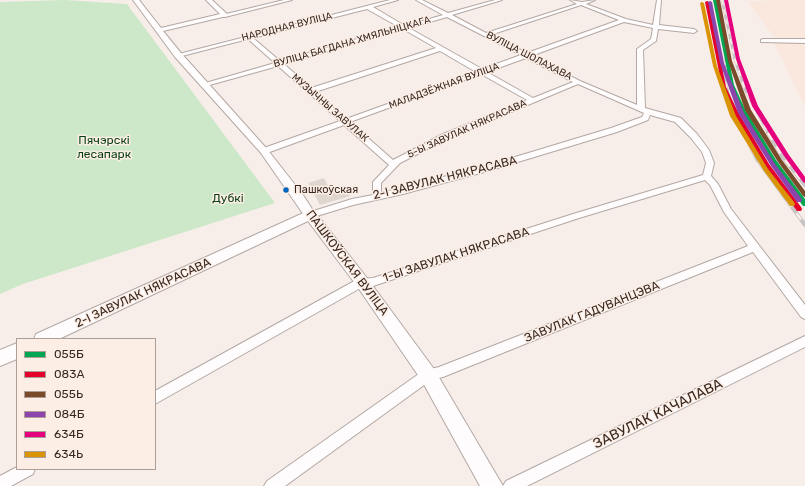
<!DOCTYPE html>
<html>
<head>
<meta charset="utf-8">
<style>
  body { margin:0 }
  #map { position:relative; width:805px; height:486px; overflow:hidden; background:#f7eeea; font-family:Rubik,sans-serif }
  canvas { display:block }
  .legend { position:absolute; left:16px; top:338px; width:140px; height:132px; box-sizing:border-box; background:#fcede5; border:1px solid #ad9f97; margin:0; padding:5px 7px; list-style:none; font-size:12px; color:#372922 }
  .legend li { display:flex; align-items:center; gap:8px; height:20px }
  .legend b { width:20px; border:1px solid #ad9f97 }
</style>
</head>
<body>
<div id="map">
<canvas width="805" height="486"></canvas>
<ul class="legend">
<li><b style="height:5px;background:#00a651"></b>055Б</li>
<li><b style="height:5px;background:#e4002b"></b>083А</li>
<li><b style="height:5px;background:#7a4b2a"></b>055Ь</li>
<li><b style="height:5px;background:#8e44ad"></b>084Б</li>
<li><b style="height:5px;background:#e5007d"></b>634Б</li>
<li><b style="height:5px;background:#da9305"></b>634Ь</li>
</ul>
</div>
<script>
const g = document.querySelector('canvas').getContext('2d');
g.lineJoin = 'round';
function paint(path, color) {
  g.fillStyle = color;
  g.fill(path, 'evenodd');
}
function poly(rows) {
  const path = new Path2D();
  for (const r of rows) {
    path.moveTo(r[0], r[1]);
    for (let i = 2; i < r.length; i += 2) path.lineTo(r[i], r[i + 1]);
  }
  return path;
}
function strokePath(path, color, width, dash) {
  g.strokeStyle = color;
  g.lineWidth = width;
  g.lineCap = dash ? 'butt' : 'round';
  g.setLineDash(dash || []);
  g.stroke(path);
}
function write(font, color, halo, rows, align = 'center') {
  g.font = font + ' Rubik,sans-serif';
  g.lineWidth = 3;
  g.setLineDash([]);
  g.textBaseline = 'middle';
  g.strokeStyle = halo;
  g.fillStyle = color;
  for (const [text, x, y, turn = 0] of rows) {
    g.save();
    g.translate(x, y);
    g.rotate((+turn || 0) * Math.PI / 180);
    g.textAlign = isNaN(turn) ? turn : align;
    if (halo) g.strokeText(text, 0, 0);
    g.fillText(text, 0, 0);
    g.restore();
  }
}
const built = poly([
  [805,0,805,39,797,40,775,38,747,1],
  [774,43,805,43,805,105,804,105]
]);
const green = poly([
  [65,0,127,4,275,203,23,284,0,294,0,2]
]);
const building = poly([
  [324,178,329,188,343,186,350,196,320,205,308,183]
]);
const minor = poly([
  [284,0,292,0,225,17,222,15,284,0],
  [390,0,398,0,373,7,405,26,443,15,416,0,422,0,448,13,495,0,502,0,452,15,486,33,577,4,570,0,582,2,595,0,586,4,626,19,653,25,657,0,661,0,659,25,694,29,697,31,694,33,658,29,656,41,643,50,645,108,681,118,697,134,709,150,714,163,711,176,718,184,731,209,805,305,805,319,801,317,753,252,443,377,431,380,285,486,264,486,267,481,423,371,439,367,748,246,724,212,710,185,705,180,579,218,373,286,364,286,155,404,155,391,358,279,373,278,573,214,703,175,706,163,702,152,691,138,675,122,650,115,648,120,617,132,488,171,403,194,353,205,310,218,307,217,305,215,307,213,352,199,373,195,373,182,389,165,344,125,267,153,261,153,261,149,340,121,278,66,206,86,202,86,202,84,275,63,248,39,178,57,175,55,390,0],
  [581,5,619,20,527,53,490,35,581,5],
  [367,9,399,27,280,61,253,38,367,9],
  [447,17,521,55,482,69,409,28,447,17],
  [624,22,653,28,651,39,637,49,637,105,580,81,531,56,624,22],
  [403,29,436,48,311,88,284,64,403,29],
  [440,51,476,72,346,119,315,92,440,51],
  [526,58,573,82,533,98,487,72,526,58],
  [481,74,527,100,443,134,393,160,350,122,481,74],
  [578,84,644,113,642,117,611,128,482,167,381,193,381,183,400,163,449,138,578,84],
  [763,39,805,39,805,43,761,42,761,40,763,39],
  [805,336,805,347,527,486,503,486,506,481,805,336],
  [17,467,17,469,35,469,33,474,11,486,0,486,0,476,17,467]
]);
const tertiary = poly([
  [133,0,139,0,161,28,220,14,206,0,212,0,227,14,227,16,163,31,181,53,267,149,303,195,316,215,314,218,306,218,261,153,175,57,133,0]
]);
const secondary = poly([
  [310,210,315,212,367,278,434,369,503,486,480,486,422,381,357,286,308,221,59,339,34,339,36,334,310,210],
  [17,343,17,359,0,366,0,350,17,343]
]);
const railFar2 = poly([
  [722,0,735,60]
]);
const railFar1 = poly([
  [726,59,723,75,734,114,744,134],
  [735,59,744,87,769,134]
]);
const rail = poly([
  [744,133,757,159,805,225],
  [768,133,782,156,805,185]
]);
const rail1 = poly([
  [713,0,717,0,734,85,745,109,776,160,805,199,805,206,803,206,770,161,739,109,730,85,713,0]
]);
const rail2 = poly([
  [707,1,709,2,726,87,738,112,769,164,801,207,802,209,801,211,797,211,764,166,732,112,722,87,705,2,707,1]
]);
const rail3 = poly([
  [716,0,720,0,732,61,751,110,782,160,805,191,805,197,803,196,778,162,745,110,728,61,716,0]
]);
const rail4 = poly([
  [710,1,712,2,724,63,744,113,775,164,801,198,802,200,801,202,797,202,771,166,738,113,720,63,708,2,710,1]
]);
const rail5 = poly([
  [724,0,728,0,740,59,758,106,789,155,805,177,805,183,803,182,784,156,752,106,736,59,724,0]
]);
const rail6 = poly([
  [702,2,704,3,717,66,736,116,768,169,794,202,795,204,794,206,790,206,764,171,730,116,713,66,700,3,702,2]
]);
const markers = [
  [286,190,3.5,"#0065bd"]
];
const farStreetnames = [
  ["НАРОДНАЯ ВУЛІЦА",287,27,-14],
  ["ВУЛІЦА БАГДАНА ХМЯЛЬНІЦКАГА",352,42,-16],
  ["ВУЛІЦА ШОЛАХАВА",529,56,27],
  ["МАЛАДЗЁЖНАЯ ВУЛІЦА",444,86,-20],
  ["МУЗЫЧНЫ ЗАВУЛАК",330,108,41],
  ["5-Ы ЗАВУЛАК НЯКРАСАВА",467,129,-24]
];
const busNames = [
  ["Пашкоўская",294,190]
];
const parkNames = [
  ["Пячэрскі",104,141],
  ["лесапарк",104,155],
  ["Дубкі",228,199]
];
const streetNames = [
  ["2-І ЗАВУЛАК НЯКРАСАВА",445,178,-14],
  ["1-Ы ЗАВУЛАК НЯКРАСАВА",456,255,-18],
  ["ПАШКОЎСКАЯ ВУЛІЦА",347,263,53],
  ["2-І ЗАВУЛАК НЯКРАСАВА",143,293,-25],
  ["ЗАВУЛАК ГАДУВАНЦЭВА",592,312,-22]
];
const nearStreetnames = [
  ["ЗАВУЛАК КАЧАЛАВА",658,414,-26]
];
paint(built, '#fae7dd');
paint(green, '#cce8c8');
paint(building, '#e0d6d0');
strokePath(minor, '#b3a8a3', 2);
strokePath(tertiary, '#b3a8a3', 2);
strokePath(secondary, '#b3a8a3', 2);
paint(minor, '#fefcfc');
paint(tertiary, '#fefcfc');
paint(secondary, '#fefcfc');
strokePath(railFar2, '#c7c4c3', 2.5);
strokePath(railFar1, '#c7c4c3', 3);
strokePath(rail, '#c7c4c3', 4);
strokePath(railFar2, '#fcede5', 1.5, [5]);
strokePath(railFar1, '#fcede5', 2, [6]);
strokePath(rail, '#fcede5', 2.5, [8]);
paint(rail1, '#00a651');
paint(rail2, '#e4002b');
paint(rail3, '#7a4b2a');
paint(rail4, '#8e44ad');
paint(rail5, '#e5007d');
paint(rail6, '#da9305');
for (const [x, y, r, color] of markers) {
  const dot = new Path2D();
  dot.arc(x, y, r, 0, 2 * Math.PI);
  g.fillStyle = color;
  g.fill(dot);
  strokePath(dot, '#fcede5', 1.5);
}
write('10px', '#372922', '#fcede5', farStreetnames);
write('11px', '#372922', '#fcede5', busNames, 'left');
write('12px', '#063f13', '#fcede5', parkNames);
write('12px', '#372922', '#fcede5', streetNames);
write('14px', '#372922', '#fcede5', nearStreetnames);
</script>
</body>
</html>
